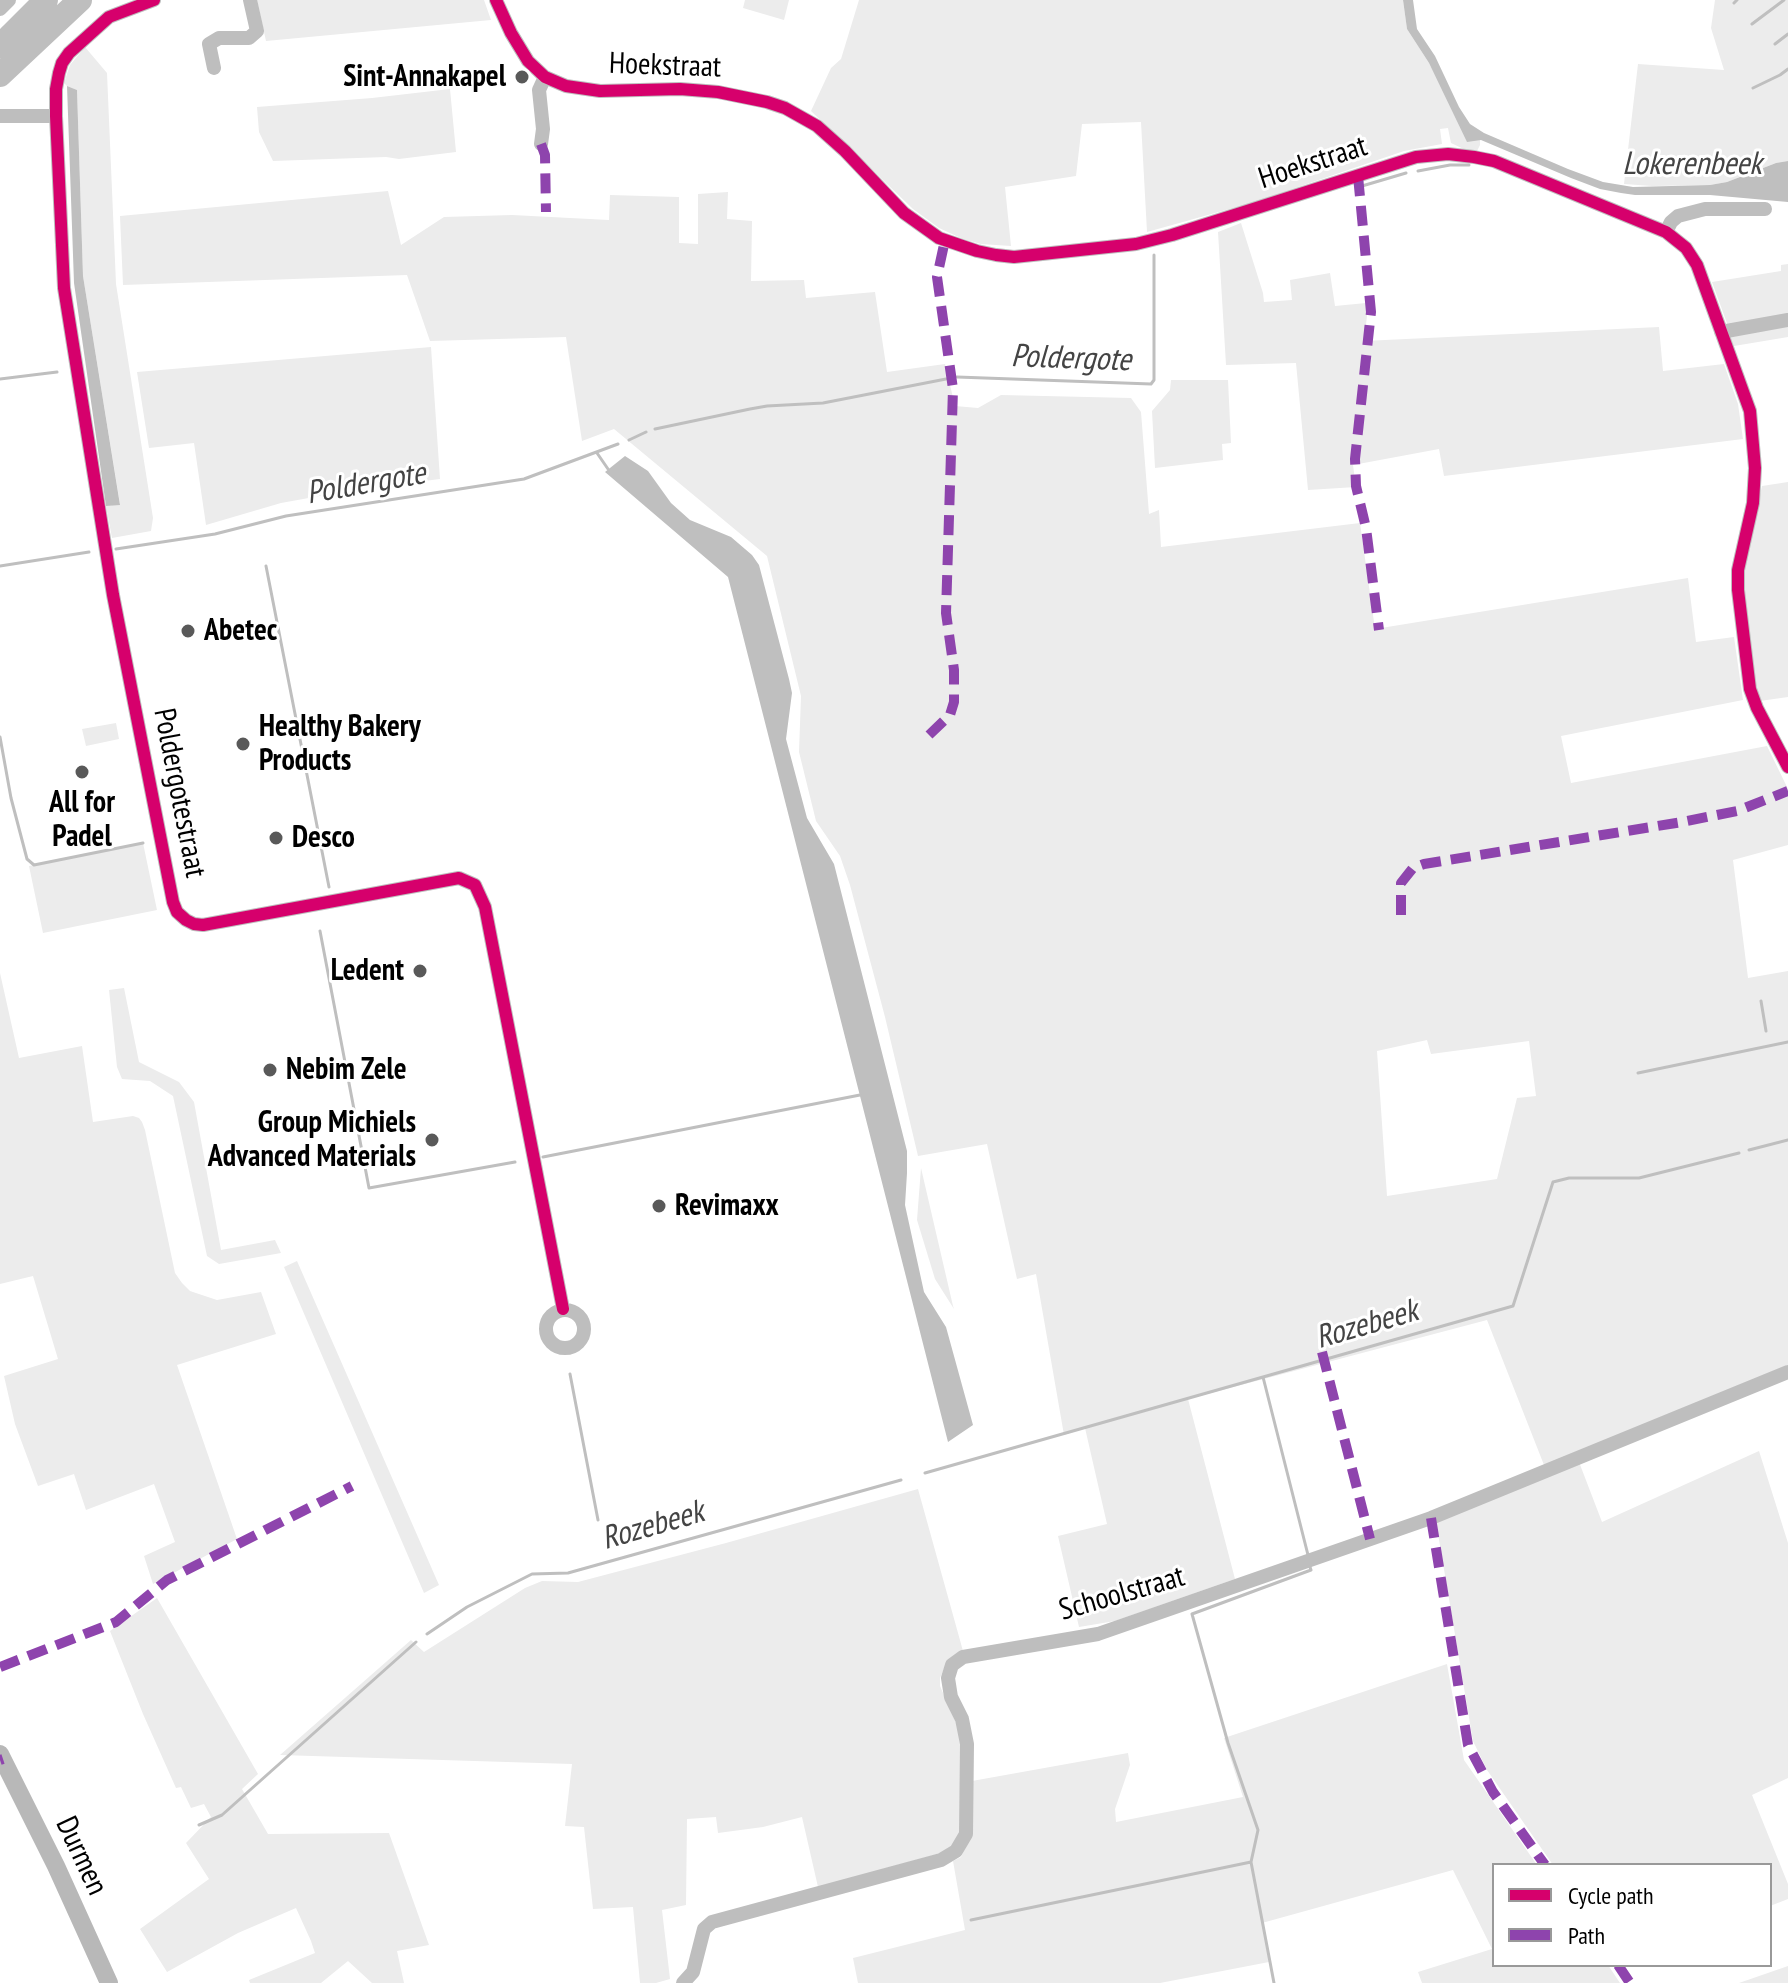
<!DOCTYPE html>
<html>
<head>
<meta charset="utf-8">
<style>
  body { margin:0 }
  #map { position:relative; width:1788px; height:1983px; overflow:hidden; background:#fff; font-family:"PT Sans Narrow",sans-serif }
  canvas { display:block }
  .legend { position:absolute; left:1492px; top:1863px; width:280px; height:104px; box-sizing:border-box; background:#fff; border:2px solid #999; margin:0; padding:10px 14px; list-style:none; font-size:24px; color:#000 }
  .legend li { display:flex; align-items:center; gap:16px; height:40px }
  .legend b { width:40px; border:2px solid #999 }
</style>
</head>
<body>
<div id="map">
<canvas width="1788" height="1983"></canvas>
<ul class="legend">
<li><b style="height:10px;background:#d6006c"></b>Cycle path</li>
<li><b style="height:10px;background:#8e44ad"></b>Path</li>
</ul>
</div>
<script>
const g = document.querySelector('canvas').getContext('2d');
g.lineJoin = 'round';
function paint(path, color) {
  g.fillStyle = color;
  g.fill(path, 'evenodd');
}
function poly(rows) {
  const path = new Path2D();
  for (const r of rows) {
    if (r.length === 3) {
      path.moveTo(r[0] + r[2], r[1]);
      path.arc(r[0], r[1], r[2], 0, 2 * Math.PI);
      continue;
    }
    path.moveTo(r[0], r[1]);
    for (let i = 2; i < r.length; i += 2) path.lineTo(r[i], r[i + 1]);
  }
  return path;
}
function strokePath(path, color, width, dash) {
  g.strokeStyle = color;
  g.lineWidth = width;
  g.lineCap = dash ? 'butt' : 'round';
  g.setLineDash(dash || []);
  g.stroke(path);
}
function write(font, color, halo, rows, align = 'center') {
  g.font = font + ' "PT Sans Narrow",sans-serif';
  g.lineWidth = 6;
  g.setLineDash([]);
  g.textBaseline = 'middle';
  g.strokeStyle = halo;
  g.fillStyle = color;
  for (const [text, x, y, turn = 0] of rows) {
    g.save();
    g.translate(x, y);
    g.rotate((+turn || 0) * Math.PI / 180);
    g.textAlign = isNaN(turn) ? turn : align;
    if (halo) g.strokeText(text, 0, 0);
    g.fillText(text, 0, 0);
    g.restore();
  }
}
const green = poly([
  [257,0,484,0,491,20,266,41],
  [745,0,789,0,784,20,743,8],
  [859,0,1403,0,1407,29,1429,63,1441,86,1480,140,1480,145,1477,151,1468,151,1451,143,1448,128,1440,129,1442,144,1404,151,1251,203,1147,232,1141,122,1082,124,1076,176,1005,187,1011,246,981,244,963,239,939,228,913,209,811,111,831,68,841,59],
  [1715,0,1788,0,1788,161,1776,163,1727,182,1710,185,1652,186,1624,184,1638,64,1724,70,1711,28],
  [85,47,107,73,116,284,153,518,151,531,112,538,106,506,120,504,83,276,77,90,67,86,64,83,70,65],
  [450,89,456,152,399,159,386,157,273,161,259,132,257,107,372,98],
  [388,191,401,245,444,217,512,215,609,220,610,195,679,197,679,243,698,244,698,194,728,192,727,219,752,221,751,281,804,280,806,298,875,292,887,372,945,364,955,406,978,408,1001,395,1131,398,1141,412,1149,514,1159,510,1161,547,1360,523,1375,629,1688,578,1696,642,1734,637,1743,700,1561,736,1571,783,1767,746,1788,789,1788,845,1733,860,1748,978,1788,971,1788,1365,1544,1465,1487,1320,1188,1399,1235,1579,1115,1621,1079,1627,1058,1536,1107,1524,1085,1428,1064,1435,1036,1274,1017,1279,987,1144,918,1156,885,1017,850,885,840,856,816,821,799,752,801,696,767,556,614,429,582,441,566,337,430,341,407,275,123,285,120,216],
  [1427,1040,1431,1054,1529,1041,1536,1096,1517,1098,1497,1179,1387,1196,1377,1051],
  [1241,223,1263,293,1264,302,1292,300,1290,280,1330,273,1335,306,1366,303,1367,316,1364,341,1659,327,1663,371,1724,364,1738,404,1743,439,1444,476,1439,449,1353,465,1356,487,1308,490,1296,363,1226,365,1218,232],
  [1788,264,1788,316,1728,326,1712,282,1781,271,1781,265],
  [1788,324,1788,337,1734,346,1729,334],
  [431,347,440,479,353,490,281,503,206,525,194,443,149,448,137,372],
  [1171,380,1228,380,1231,443,1222,444,1223,460,1155,468,1152,411,1170,390],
  [1788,482,1788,697,1760,701,1754,678,1744,599,1743,572,1762,486],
  [116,723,119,739,86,746,82,729],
  [143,843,157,910,43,933,29,866],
  [0,973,19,1058,82,1046,93,1122,133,1116,139,1118,142,1122,145,1130,175,1273,182,1283,190,1291,217,1300,261,1292,276,1334,177,1365,237,1539,153,1584,144,1556,175,1542,154,1484,86,1510,74,1474,38,1486,15,1424,4,1376,58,1359,33,1276,0,1284],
  [124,988,139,1062,179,1082,194,1102,221,1250,275,1240,281,1253,219,1264,207,1256,173,1096,150,1081,122,1079,117,1067,109,990],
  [921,1168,953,1306,954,1309,935,1279,917,1220],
  [297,1261,439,1585,424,1593,284,1267],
  [1759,1451,1788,1543,1788,1778,1752,1795,1788,1884,1788,1899,1770,1906,1770,1865,1553,1865,1487,1770,1473,1741,1436,1522,1579,1462,1602,1522],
  [918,1489,963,1651,946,1664,940,1678,940,1686,957,1725,960,1743,962,1804,959,1837,954,1845,941,1853,818,1887,802,1817,763,1827,718,1833,716,1817,687,1819,686,1905,662,1910,670,1979,656,1983,640,1983,633,1907,593,1909,584,1827,565,1826,572,1764,280,1755,411,1640,424,1652,525,1588,542,1581,578,1582,726,1543],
  [157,1598,258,1774,242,1789,268,1834,389,1833,429,1945,397,1951,404,1983,372,1983,348,1961,321,1983,250,1983,249,1980,315,1953,311,1941,296,1908,238,1933,167,1972,140,1929,209,1879,186,1843,211,1817,204,1804,191,1808,181,1787,176,1788,143,1714,110,1631],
  [1447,1664,1464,1760,1537,1865,1494,1865,1494,1965,1608,1965,1620,1983,1422,1983,1418,1972,1492,1949,1453,1870,1262,1923,1269,1962,1160,1983,858,1983,853,1958,965,1930,953,1861,961,1857,970,1839,972,1781,1128,1753,1130,1765,1115,1809,1116,1822,1243,1797,1224,1738],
  [1788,1966,1788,1983,1739,1983]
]);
const water = poly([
  [1403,0,1413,0,1417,29,1435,56,1459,107,1470,124,1484,133,1568,169,1603,182,1633,187,1710,185,1727,182,1776,163,1788,161,1788,202,1710,195,1635,195,1621,193,1600,189,1571,178,1481,140,1467,142,1429,63,1407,29],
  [67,86,77,90,83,276,120,505,106,506,74,283],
  [625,456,648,471,671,503,690,520,731,537,752,555,759,565,789,679,792,693,786,739,807,818,834,864,907,1151,907,1173,905,1205,924,1292,946,1327,973,1425,948,1442,728,577,605,472]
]);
const stream = poly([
  [1734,3,1737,0],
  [1752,24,1784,0],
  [1775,44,1788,34],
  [1753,88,1780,75,1788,69],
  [1418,171,1450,165,1469,165],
  [1362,186,1406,173],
  [957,377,1151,384,1154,380,1154,255],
  [0,379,57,372],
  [655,429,750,409,767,406,823,403,946,379],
  [629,440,646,432],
  [597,453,608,469],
  [116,549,215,534,286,516,524,479,618,444],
  [0,566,89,552],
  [266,566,329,887],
  [0,737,11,798,27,859,34,865,143,843],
  [320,931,369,1188,515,1162],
  [1761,1001,1766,1031],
  [1638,1073,1788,1042],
  [1749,1150,1788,1140],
  [543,1157,860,1095],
  [570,1374,598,1520],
  [1263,1377,1308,1555],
  [925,1473,1513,1306,1553,1182,1569,1178,1639,1178,1739,1153],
  [427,1634,467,1607,532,1574,568,1573,901,1480],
  [199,1825,222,1815,416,1642],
  [971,1920,1251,1862],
  [1274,1983,1251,1862,1258,1830,1228,1743,1192,1614,1311,1570,1310,1567]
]);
const street = poly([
  [154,0,109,17,69,53,62,63,59,73,56,89,56,116,64,288,113,595,173,902,177,912,186,920,194,924,203,925,459,878,475,885,485,907,563,1309],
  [496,0,511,33,528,61,545,77,566,86,600,91,680,89,718,92,767,102,785,108,817,126,845,151,904,213,939,238,977,251,996,255,1014,257,1136,244,1172,235,1416,157,1448,154,1474,157,1494,161,1666,232,1686,248,1697,265,1750,411,1755,468,1753,503,1738,570,1738,590,1750,689,1757,708,1788,767],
  [0,9,9,0],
  [214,68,209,44,219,38,249,38,257,31,250,0],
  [0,116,56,116],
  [541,144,543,129,539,90,545,77],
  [1666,232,1671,222,1678,216,1705,209,1765,209],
  [1721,332,1788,320],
  [565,1329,19],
  [683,1983,693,1972,704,1929,712,1922,941,1860,956,1851,966,1834,967,1744,962,1719,951,1697,948,1678,952,1665,963,1657,1098,1634,1431,1518,1788,1372]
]);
const secondary = poly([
  [0,1754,56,1866,109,1983]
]);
const highway = poly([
  [0,46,46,0],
  [0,75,80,0]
]);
const quiet = poly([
  [541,144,545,155,546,212],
  [1358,176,1371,312,1355,459,1356,486,1366,528,1379,630],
  [929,735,950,715,954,702,954,670,946,613,953,389,937,277,945,240],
  [1401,915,1401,883,1413,868,1424,864,1682,822,1737,811,1788,791],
  [1322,1352,1370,1539],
  [1431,1518,1468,1745,1493,1792,1545,1865],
  [0,1667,116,1622,167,1580,352,1486],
  [0,1760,3,1759],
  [1618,1965,1630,1983]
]);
const cycleway = poly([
  [154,0,109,17,69,53,62,63,59,73,56,89,56,116,64,288,113,595,173,902,177,912,186,920,194,924,203,925,459,878,475,885,485,907,563,1309],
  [496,0,511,33,528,61,545,77,566,86,600,91,680,89,718,92,767,102,785,108,817,126,845,151,904,213,939,238,977,251,996,255,1014,257,1136,244,1172,235,1416,157,1448,154,1474,157,1494,161,1666,232,1686,248,1697,265,1750,411,1755,468,1753,503,1738,570,1738,590,1750,689,1757,708,1788,767]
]);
const markers = [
  [522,77,8,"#595959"],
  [188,631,8,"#595959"],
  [243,744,8,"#595959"],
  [82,772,8,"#595959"],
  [276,838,8,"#595959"],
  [420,971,8,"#595959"],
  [270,1070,8,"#595959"],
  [432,1140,8,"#595959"],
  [659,1206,8,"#595959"]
];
const streetNames = [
  ["Hoekstraat",665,66,2],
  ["Hoekstraat",1313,163,-18],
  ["Poldergotestraat",179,793,79],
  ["Schoolstraat",1122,1594,-16],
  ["Durmen",81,1856,65]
];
const poiNames = [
  ["Sint-Annakapel",506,77,"right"],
  ["Abetec",204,631],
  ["Healthy Bakery",259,727],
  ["Products",259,761],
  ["All for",82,803,"center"],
  ["Padel",82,837,"center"],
  ["Desco",292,838],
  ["Ledent",404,971,"right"],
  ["Nebim Zele",286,1070],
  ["Group Michiels",416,1123,"right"],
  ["Advanced Materials",416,1157,"right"],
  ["Revimaxx",675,1206]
];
const waterNames = [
  ["Lokerenbeek",1692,165],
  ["Poldergote",1071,359,2],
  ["Poldergote",366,484,-10],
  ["Rozebeek",1367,1325,-16],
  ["Rozebeek",653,1526,-16]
];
paint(green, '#ececec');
paint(water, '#bfbfbf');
strokePath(stream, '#bfbfbf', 3);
strokePath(street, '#bebebe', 14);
strokePath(secondary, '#b8b8b8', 18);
strokePath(highway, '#bebebe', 24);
strokePath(quiet, '#8e44ad', 10, [20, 10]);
strokePath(cycleway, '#d6006c', 12);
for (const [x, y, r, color] of markers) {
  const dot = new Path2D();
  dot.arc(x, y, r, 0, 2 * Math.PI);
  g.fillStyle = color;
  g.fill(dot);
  strokePath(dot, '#fff', 3);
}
write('30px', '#000', '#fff', streetNames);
write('bold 30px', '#000', '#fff', poiNames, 'left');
write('italic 32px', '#444', '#fff', waterNames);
</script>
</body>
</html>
